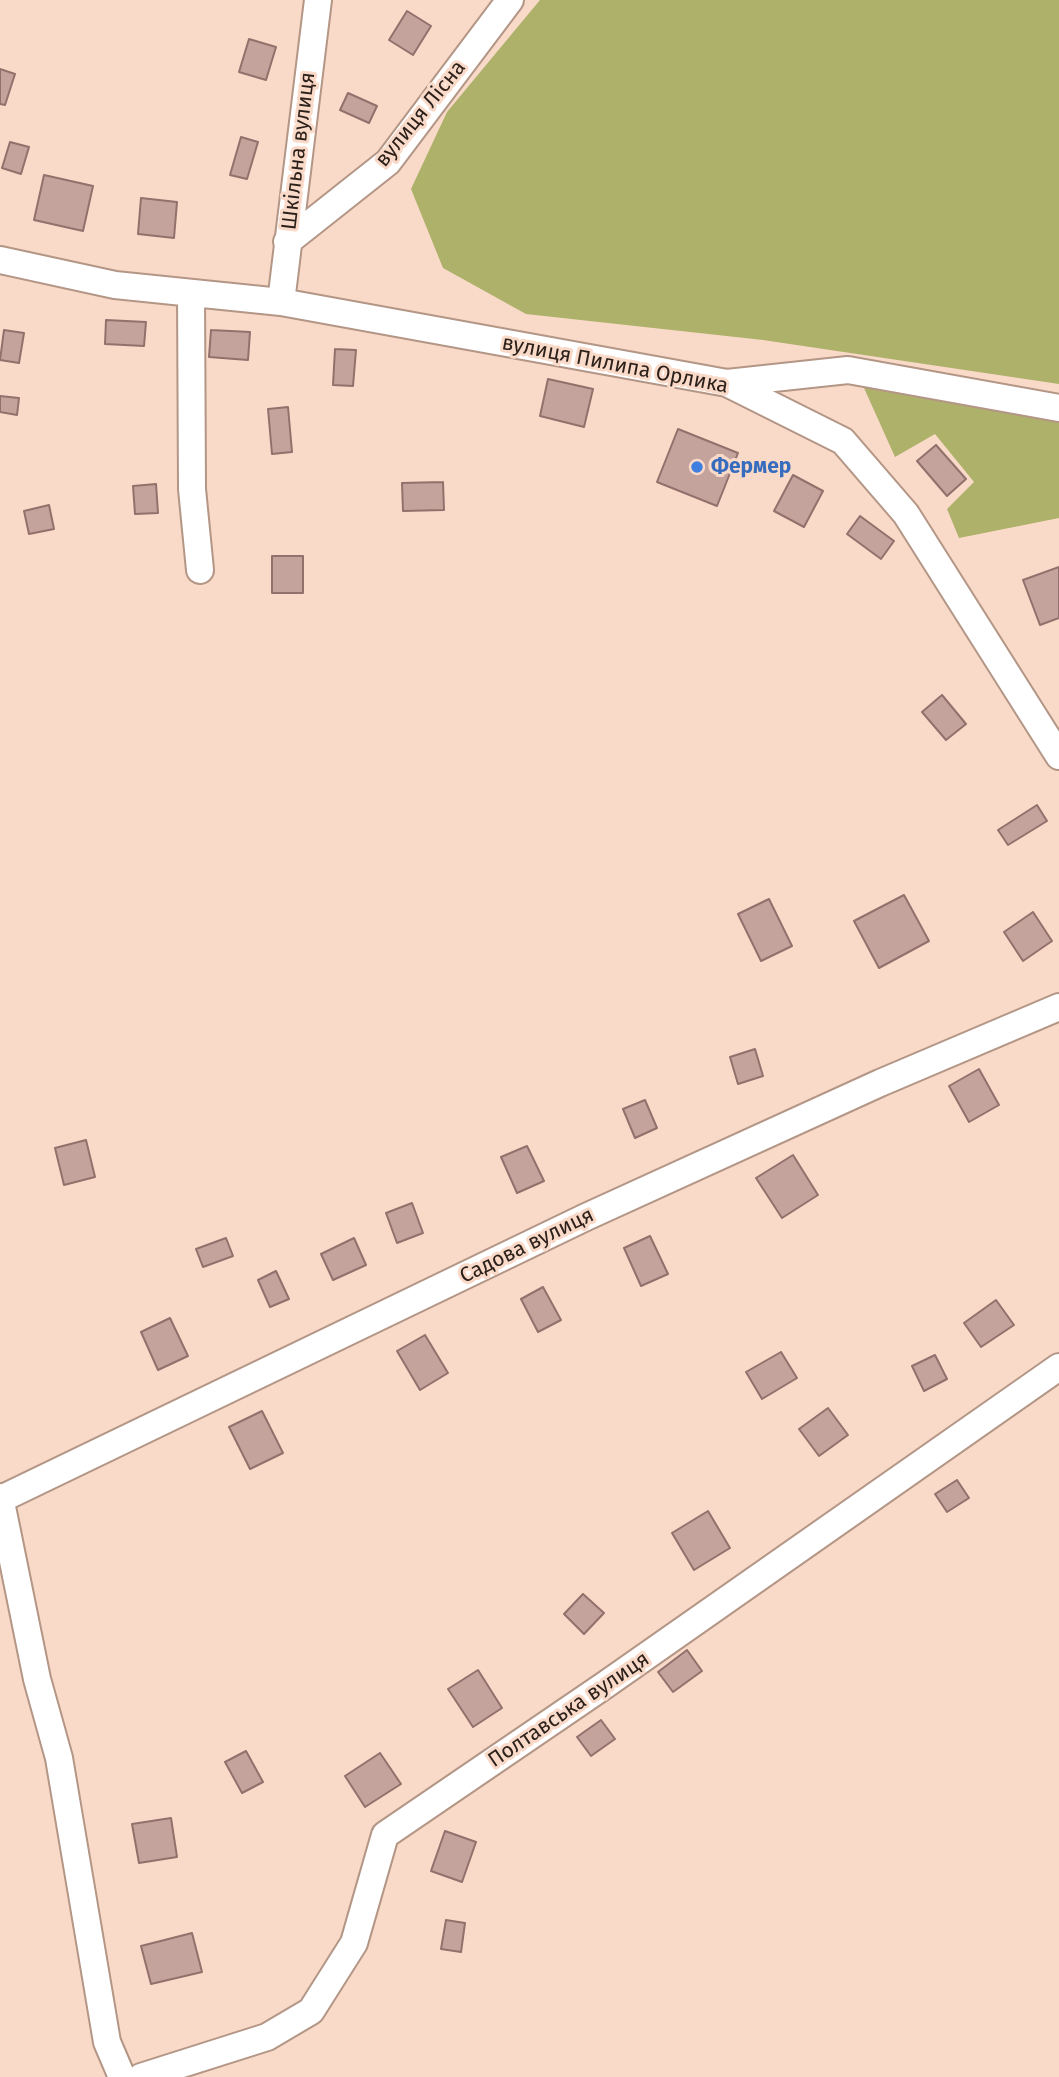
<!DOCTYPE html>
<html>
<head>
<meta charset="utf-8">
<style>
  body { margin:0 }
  canvas { display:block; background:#f9d9c8 }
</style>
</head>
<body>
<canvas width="1059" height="2077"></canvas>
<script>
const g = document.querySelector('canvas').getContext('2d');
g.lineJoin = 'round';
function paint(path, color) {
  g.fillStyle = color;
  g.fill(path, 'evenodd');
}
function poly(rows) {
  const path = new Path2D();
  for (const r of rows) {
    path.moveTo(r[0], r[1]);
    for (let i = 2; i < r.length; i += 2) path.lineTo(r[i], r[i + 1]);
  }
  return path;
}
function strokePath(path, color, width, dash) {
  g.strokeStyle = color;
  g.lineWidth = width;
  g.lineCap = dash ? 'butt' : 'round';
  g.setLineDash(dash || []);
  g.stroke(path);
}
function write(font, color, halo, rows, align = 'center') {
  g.font = font + ' "Fira Sans",sans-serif';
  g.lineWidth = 6;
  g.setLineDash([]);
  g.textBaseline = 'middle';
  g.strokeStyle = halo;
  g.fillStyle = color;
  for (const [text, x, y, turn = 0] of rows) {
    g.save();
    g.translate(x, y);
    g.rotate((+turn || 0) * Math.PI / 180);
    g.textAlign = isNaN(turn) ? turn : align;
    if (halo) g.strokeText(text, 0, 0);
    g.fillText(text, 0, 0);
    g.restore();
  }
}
const forest = poly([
  [540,0,1059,0,1059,384,763,340,526,314,443,268,411,189,447,112],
  [860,379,1059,419,1059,518,959,538,947,509,974,482,935,434,895,457]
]);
const building = poly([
  [407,11,431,26,413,55,389,40,407,11],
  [249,39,276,47,266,80,239,72,249,39],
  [0,69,15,74,5,105,0,104,0,69],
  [348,93,377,106,369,123,340,110,348,93],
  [241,137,258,142,247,179,230,175,241,137],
  [10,142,29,147,21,174,2,168,10,142],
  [44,175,93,186,83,231,34,220,44,175],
  [141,198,177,202,174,238,138,234,141,198],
  [106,320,146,322,144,346,105,344,106,320],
  [4,330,24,333,19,363,0,360,4,330],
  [211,330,250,332,248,360,209,357,211,330],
  [335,349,356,350,353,386,333,385,335,349],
  [548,379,593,389,584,427,540,416,548,379],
  [0,396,19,398,17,415,0,412,0,396],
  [288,407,292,452,272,454,268,409,288,407],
  [678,429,738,453,717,506,657,482,678,429],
  [936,445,966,479,947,496,917,461,936,445],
  [793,475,823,491,804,527,774,511,793,475],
  [443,482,444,510,403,511,402,483,443,482],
  [156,484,158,513,135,514,133,486,156,484],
  [49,505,54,529,29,534,24,511,49,505],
  [860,516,894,541,881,559,847,534,860,516],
  [272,556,303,556,303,593,272,593,272,556],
  [1059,567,1059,618,1040,625,1023,580,1059,567],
  [942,695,966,724,946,740,922,712,942,695],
  [1037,805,1047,821,1008,845,998,830,1037,805],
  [904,895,929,941,879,968,854,921,904,895],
  [769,899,792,946,761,961,738,914,769,899],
  [1033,912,1052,941,1023,961,1004,932,1033,912],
  [755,1049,763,1076,738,1084,730,1057,755,1049],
  [979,1069,999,1105,969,1122,949,1086,979,1069],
  [645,1100,657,1128,635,1138,623,1109,645,1100],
  [86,1140,95,1177,64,1185,55,1148,86,1140],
  [527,1146,544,1181,517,1193,501,1157,527,1146],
  [793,1155,818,1195,782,1218,756,1178,793,1155],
  [412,1203,423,1233,397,1243,386,1213,412,1203],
  [650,1236,668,1274,641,1286,624,1248,650,1236],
  [226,1238,233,1256,203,1267,196,1249,226,1238],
  [354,1238,366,1265,333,1280,321,1254,354,1238],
  [276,1271,289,1299,270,1307,258,1280,276,1271],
  [543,1287,561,1320,538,1332,521,1299,543,1287],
  [996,1300,1014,1325,981,1347,964,1323,996,1300],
  [170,1318,188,1356,158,1370,141,1332,170,1318],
  [425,1335,448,1373,420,1390,397,1351,425,1335],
  [781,1352,797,1378,762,1399,746,1372,781,1352],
  [935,1355,947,1379,924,1391,912,1366,935,1355],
  [828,1408,848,1435,819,1456,799,1429,828,1408],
  [262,1411,283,1453,250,1469,229,1427,262,1411],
  [957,1480,969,1498,947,1512,935,1494,957,1480],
  [708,1511,730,1548,694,1570,672,1533,708,1511],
  [583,1594,604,1613,584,1634,564,1614,583,1594],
  [687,1650,702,1671,673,1692,658,1672,687,1650],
  [478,1670,502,1708,473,1727,448,1689,478,1670],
  [601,1720,615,1739,591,1756,577,1737,601,1720],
  [246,1751,263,1782,242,1793,225,1762,246,1751],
  [380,1753,401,1784,365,1807,345,1776,380,1753],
  [171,1818,177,1857,139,1863,132,1824,171,1818],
  [445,1831,476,1842,462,1882,431,1871,445,1831],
  [446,1920,465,1923,461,1952,441,1949,446,1920],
  [192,1933,202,1972,151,1984,141,1946,192,1933]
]);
const minor = poly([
  [287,242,388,162,510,0],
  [0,260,115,285,281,302,727,383,843,441,906,514,1059,756],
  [191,293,192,489,200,570],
  [281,302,318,0],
  [727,383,848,370,1059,408],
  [0,1497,37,1679,59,1758,107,2042,122,2077],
  [1,1499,586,1217,880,1083,1059,1007],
  [141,2077,267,2037,311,2011,354,1943,385,1835,605,1685,1059,1367]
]);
const markers = [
  [697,467,7,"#3f7fe0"]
];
const streetNames = [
  ["вулиця Лісна",421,114,-51],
  ["Шкільна вулиця",299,151,-83],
  ["вулиця Пилипа Орлика",615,365,11],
  ["Садова вулиця",527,1246,-26],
  ["Полтавська вулиця",569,1710,-34]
];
const shopNames = [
  ["Фермер",711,467]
];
paint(forest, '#adb169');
paint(building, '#c5a39d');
strokePath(building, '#92716c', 2);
strokePath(minor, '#b39686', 30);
strokePath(minor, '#fff', 26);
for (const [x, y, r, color] of markers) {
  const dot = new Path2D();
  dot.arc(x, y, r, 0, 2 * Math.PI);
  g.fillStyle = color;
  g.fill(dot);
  strokePath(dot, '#f9d9c8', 2.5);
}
write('21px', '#2c201a', '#f9d9c8', streetNames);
write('bold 21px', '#366cbe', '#f9d9c8', shopNames, 'left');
</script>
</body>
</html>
